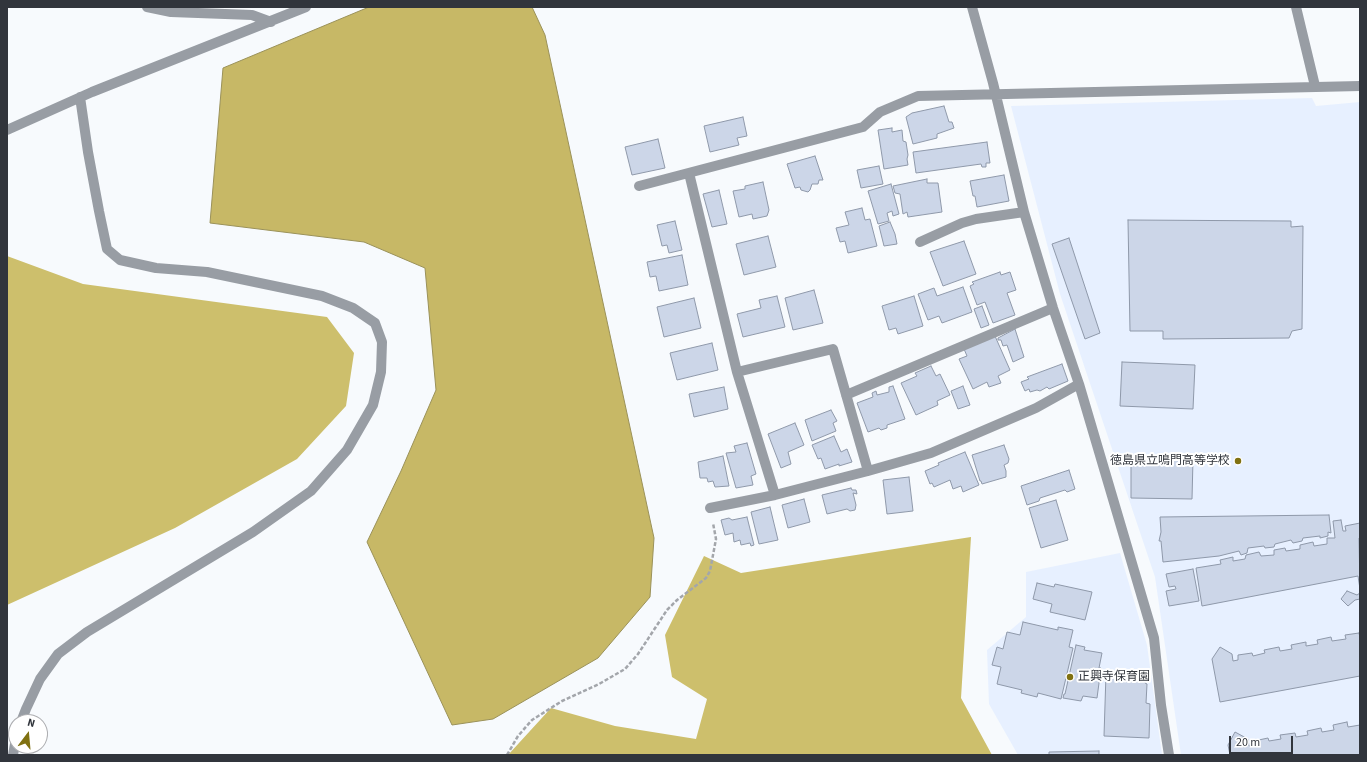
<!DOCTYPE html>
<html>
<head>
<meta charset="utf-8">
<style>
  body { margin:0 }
  #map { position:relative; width:1367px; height:762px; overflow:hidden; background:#f7fafd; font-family:"Source Sans 3",sans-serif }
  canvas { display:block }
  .frame { position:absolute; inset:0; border:8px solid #31353c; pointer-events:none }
  .north { position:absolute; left:8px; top:714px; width:40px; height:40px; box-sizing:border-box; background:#fff; border:1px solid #adaeb1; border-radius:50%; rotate:16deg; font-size:11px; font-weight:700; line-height:16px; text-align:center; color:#31353c }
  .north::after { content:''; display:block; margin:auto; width:14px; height:18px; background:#807111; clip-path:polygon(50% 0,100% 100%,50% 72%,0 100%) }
  .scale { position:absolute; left:1229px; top:736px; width:64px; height:18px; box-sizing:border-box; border:2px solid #31353c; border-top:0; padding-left:5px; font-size:12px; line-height:14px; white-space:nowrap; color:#31353c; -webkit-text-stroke:3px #fff; paint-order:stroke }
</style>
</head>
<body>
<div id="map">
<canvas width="1367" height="762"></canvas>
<div class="frame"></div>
<div class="north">N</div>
<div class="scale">20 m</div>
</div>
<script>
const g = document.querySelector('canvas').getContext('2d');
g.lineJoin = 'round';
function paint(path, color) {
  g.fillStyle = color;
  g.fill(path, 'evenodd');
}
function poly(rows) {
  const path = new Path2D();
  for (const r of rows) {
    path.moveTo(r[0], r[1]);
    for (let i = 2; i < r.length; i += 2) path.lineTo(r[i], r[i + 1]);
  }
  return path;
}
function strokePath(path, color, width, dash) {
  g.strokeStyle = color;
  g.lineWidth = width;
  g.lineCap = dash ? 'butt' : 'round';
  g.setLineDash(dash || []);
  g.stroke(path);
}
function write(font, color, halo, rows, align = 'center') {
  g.font = font + ' "Source Sans 3","Noto Sans JP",sans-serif';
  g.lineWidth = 4;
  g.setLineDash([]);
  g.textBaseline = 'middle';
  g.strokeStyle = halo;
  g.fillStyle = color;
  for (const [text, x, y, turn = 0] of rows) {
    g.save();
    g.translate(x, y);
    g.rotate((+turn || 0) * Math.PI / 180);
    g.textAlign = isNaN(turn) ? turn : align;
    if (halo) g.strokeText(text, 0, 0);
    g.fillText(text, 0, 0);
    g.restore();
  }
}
const built = poly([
  [1312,98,1316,106,1360,102,1360,755,1181,755,1155,577,1060,294,1011,106],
  [1120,553,1147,645,1162,755,1018,755,989,704,987,650,1026,617,1026,572]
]);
const forest = poly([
  [7,256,83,284,327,317,354,353,346,406,297,459,175,528,7,605],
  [971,537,961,698,992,755,508,755,551,708,615,726,696,739,707,699,672,677,665,635,704,556,741,573]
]);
const water = poly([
  [369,7,532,7,545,35,654,538,650,597,598,658,493,719,452,725,367,542,401,471,436,390,425,268,364,242,210,223,223,68,369,7]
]);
const building = poly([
  [944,106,949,122,952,122,954,128,937,134,937,138,913,144,906,117,912,113,944,106],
  [743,117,747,136,737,138,739,145,710,152,704,126,743,117],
  [892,128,892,132,902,130,903,141,906,142,908,155,907,159,908,165,884,169,878,130,892,128],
  [658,139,665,168,632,175,625,147,658,139],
  [987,142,990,163,986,163,986,167,982,167,981,164,916,173,913,152,987,142],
  [815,156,823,180,819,180,818,184,812,184,810,190,808,192,801,190,800,187,795,188,787,164,815,156],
  [879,166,883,184,861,188,857,170,879,166],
  [1004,175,1009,201,977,207,975,196,973,196,970,181,1004,175],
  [927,179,927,183,938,183,942,212,908,217,907,212,903,214,900,194,895,193,893,186,927,179],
  [763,182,769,210,767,216,753,219,752,214,739,217,733,191,745,189,745,186,763,182],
  [891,184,899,214,893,216,892,211,887,213,889,221,878,224,868,191,891,184],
  [719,190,727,224,712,227,703,194,719,190],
  [862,208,865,220,870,219,877,246,848,253,845,241,840,242,836,228,849,225,845,212,862,208],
  [1128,220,1291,221,1291,227,1303,226,1302,329,1292,331,1289,338,1163,339,1163,331,1130,331,1128,220],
  [675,221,682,250,669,253,667,245,662,246,657,225,675,221],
  [890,222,895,234,897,244,884,246,879,226,890,222],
  [768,236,776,267,744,275,736,244,768,236],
  [1069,238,1100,333,1085,339,1052,244,1069,238],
  [964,241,976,274,943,286,930,252,964,241],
  [682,255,688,285,659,291,656,276,650,277,647,262,682,255],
  [1000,272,1001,275,1010,272,1016,290,1007,293,1015,315,993,323,985,302,977,305,970,286,974,284,972,282,1000,272],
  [963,287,972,312,942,323,939,316,928,320,918,294,934,288,937,296,963,287],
  [814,290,823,323,793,330,785,298,814,290],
  [777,296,785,327,743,337,737,314,761,308,759,300,777,296],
  [914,296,923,326,898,334,896,328,889,330,882,306,914,296],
  [694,298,701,328,664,337,657,307,694,298],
  [982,306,989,325,981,328,974,309,982,306],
  [1015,329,1024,357,1013,362,1007,345,1003,346,1001,340,998,340,998,338,1015,329],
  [995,336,1010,370,998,376,1001,383,989,387,987,382,973,389,959,359,967,356,964,349,995,336],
  [712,343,718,370,677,380,670,353,712,343],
  [1122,362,1195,365,1193,409,1120,406,1122,362],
  [1062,364,1068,381,1049,389,1047,387,1040,391,1037,390,1030,392,1029,389,1025,391,1021,382,1029,379,1027,377,1062,364],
  [931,366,936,376,940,374,950,395,937,401,938,405,916,415,901,383,917,376,915,373,931,366],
  [893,386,905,419,887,425,887,428,881,430,879,428,868,432,857,403,873,397,872,393,876,391,877,395,889,392,889,387,893,386],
  [963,386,970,405,958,409,951,391,963,386],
  [724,387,728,409,694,417,689,394,724,387],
  [831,410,837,421,833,423,836,431,812,441,805,420,831,410],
  [795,423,804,445,788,452,791,464,781,468,768,434,795,423],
  [834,436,841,452,847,449,852,462,839,466,839,464,825,469,821,458,818,459,812,445,834,436],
  [747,443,756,474,751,476,753,485,736,488,726,453,736,452,734,446,747,443],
  [1004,445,1009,459,1008,463,1004,465,1006,471,1006,477,982,484,981,481,980,481,972,455,1004,445],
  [965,452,979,485,963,492,961,486,953,489,950,480,934,487,932,483,930,484,925,471,939,465,938,463,965,452],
  [723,456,729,486,715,487,713,481,708,482,707,478,700,478,698,462,723,456],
  [1131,458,1193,459,1192,499,1131,498,1131,458],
  [1069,470,1075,489,1067,492,1065,490,1040,498,1039,501,1027,505,1021,486,1069,470],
  [909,477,913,511,887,514,883,480,909,477],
  [851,488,852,490,856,490,857,494,853,493,856,505,855,510,850,511,847,509,827,514,822,495,851,488],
  [804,499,810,522,788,528,782,505,804,499],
  [1056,500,1068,540,1041,548,1029,508,1056,500],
  [770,507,778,540,759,544,751,512,770,507],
  [1329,515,1331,533,1328,532,1328,536,1320,538,1320,536,1303,538,1302,541,1293,543,1291,540,1275,544,1274,547,1265,548,1264,546,1248,548,1247,553,1241,555,1239,551,1219,556,1163,562,1161,541,1159,541,1161,532,1160,517,1329,515],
  [747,517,754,545,751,546,750,543,741,545,740,540,734,542,733,533,725,535,721,520,729,518,732,520,747,517],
  [1341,520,1343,531,1346,531,1345,526,1360,523,1360,537,1359,538,1360,589,1358,576,1202,606,1196,568,1221,564,1220,560,1233,557,1233,561,1245,559,1246,555,1259,552,1261,556,1274,555,1274,550,1285,548,1286,551,1300,549,1300,545,1313,542,1314,546,1327,544,1327,538,1335,538,1333,521,1341,520],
  [1193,569,1199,601,1169,606,1166,591,1176,589,1175,586,1169,587,1166,574,1193,569],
  [1037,583,1054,587,1055,584,1092,592,1085,620,1050,612,1052,604,1033,599,1037,583],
  [1347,591,1357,595,1360,593,1360,599,1355,600,1348,606,1341,599,1347,591],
  [1023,622,1058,630,1058,627,1073,630,1069,647,1073,648,1061,699,1038,693,1037,697,1021,693,1022,690,997,684,1001,667,992,665,997,647,1003,649,1007,632,1020,635,1023,622],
  [1359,633,1360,638,1360,676,1220,702,1212,659,1220,647,1232,654,1233,661,1238,660,1238,655,1252,653,1253,656,1265,653,1264,650,1279,647,1280,651,1292,649,1291,645,1306,642,1306,646,1318,644,1317,640,1331,637,1332,641,1346,639,1345,635,1359,633],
  [1076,645,1085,647,1084,650,1102,653,1099,668,1101,668,1097,698,1083,696,1081,701,1063,698,1064,694,1065,694,1076,645],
  [1106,674,1145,676,1145,683,1147,684,1146,703,1150,704,1149,738,1104,736,1106,674],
  [1347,722,1348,727,1360,725,1360,755,1230,755,1228,745,1235,732,1248,739,1249,746,1254,745,1254,741,1268,738,1269,741,1281,739,1280,735,1295,733,1296,737,1308,735,1307,731,1321,728,1322,732,1334,730,1333,725,1347,722],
  [1099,751,1099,755,1049,755,1049,752,1099,751]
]);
const path = poly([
  [507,755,518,736,532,720,562,701,599,684,625,669,638,654,667,610,677,600,706,578,710,571,716,539,713,523]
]);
const minor = poly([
  [147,7,171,12,252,15,271,22],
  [972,7,993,83,1024,212,1053,308,1079,384,1154,638,1161,705,1169,755],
  [1296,7,1315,86],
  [7,130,92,92,306,7],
  [689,173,737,372,775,495],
  [639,186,863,127,880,112,918,96,1360,86],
  [920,242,962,223,976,219,1024,212],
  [737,372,833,349,868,471],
  [846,395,1053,308],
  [710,508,775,495,868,471,931,453,1036,408,1079,384],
  [21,722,26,709,40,679,58,654,87,632,253,532,311,491,347,450,373,405,381,372,382,342,375,323,353,308,322,296,207,272,156,268,120,260,107,249,99,211,88,152,80,97],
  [13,755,16,738]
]);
const markers = [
  [1238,461,4,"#807111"],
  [1070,677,4,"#807111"]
];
const poiNames = [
  ["徳島県立鳴門高等学校",1230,461],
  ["正興寺保育園",1078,677,"left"]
];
paint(built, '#e7f0ff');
paint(forest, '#cdbf6c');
paint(water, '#c7b866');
strokePath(water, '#9a9159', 1);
paint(building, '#ccd6e8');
strokePath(building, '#8f99aa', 1);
strokePath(path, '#a3a6ab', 2.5, [4, 2]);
strokePath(minor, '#989da4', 10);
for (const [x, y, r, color] of markers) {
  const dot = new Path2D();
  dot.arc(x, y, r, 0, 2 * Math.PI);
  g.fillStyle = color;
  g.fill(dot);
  strokePath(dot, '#fff', 1.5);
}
write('12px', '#31353c', '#fff', poiNames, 'right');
</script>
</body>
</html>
